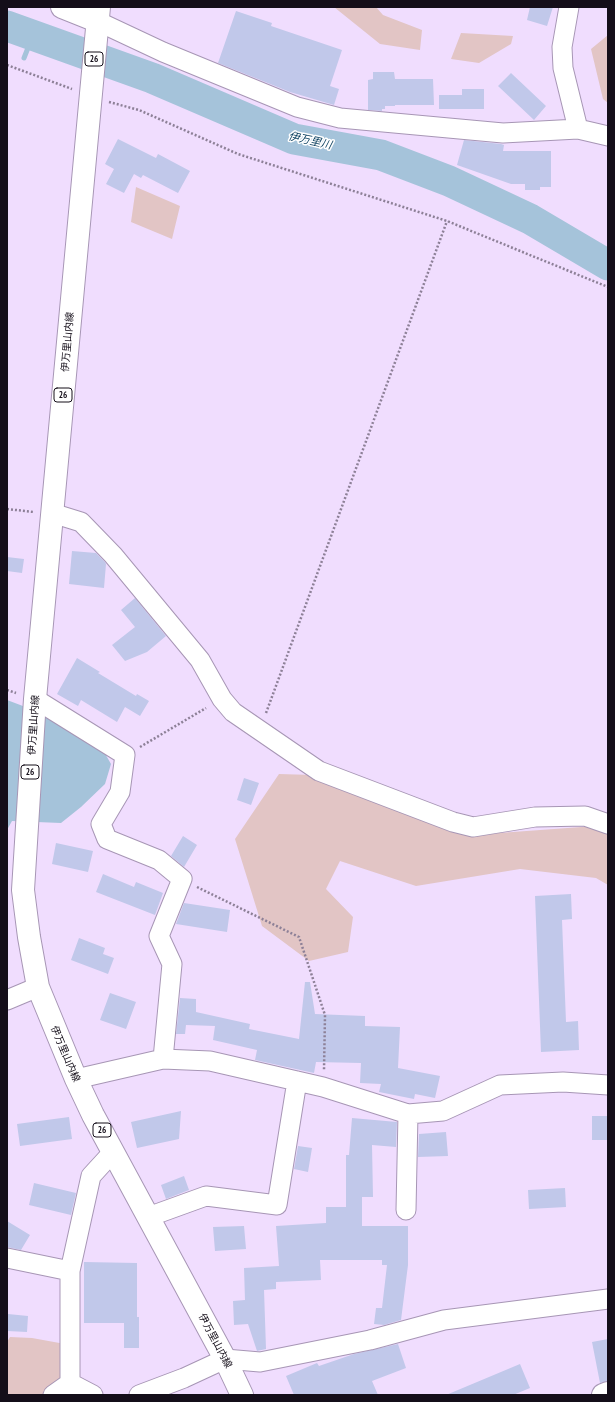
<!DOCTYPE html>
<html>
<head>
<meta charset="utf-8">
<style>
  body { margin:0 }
  #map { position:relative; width:615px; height:1402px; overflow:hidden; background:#f0ddfe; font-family:"PT Sans Narrow",sans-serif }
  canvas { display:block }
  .frame { position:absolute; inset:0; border:8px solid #140e19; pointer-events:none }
</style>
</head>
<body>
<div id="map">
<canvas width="615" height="1402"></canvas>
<div class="frame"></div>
</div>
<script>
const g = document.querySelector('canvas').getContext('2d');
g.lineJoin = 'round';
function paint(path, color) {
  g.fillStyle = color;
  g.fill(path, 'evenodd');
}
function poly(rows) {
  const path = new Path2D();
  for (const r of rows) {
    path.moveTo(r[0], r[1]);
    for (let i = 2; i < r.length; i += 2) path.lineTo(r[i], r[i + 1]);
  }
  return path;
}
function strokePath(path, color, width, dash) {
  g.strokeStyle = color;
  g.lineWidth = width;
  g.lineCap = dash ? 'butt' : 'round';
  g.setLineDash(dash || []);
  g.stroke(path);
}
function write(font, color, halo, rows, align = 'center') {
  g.font = font + ' "PT Sans Narrow","Noto Sans JP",sans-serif';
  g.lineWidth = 3;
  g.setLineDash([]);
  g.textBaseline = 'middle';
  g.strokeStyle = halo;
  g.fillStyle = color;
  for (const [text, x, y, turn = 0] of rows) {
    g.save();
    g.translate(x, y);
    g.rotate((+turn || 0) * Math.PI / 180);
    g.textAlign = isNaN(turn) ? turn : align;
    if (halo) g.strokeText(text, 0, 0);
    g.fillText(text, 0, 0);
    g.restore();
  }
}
const green = poly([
  [334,7,376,7,383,15,422,30,420,50,380,44],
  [461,33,513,36,511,44,479,63,451,59],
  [608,35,608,103,603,99,591,49],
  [136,187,180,206,172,239,131,222],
  [279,774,313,775,472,835,595,826,608,832,608,885,596,878,520,869,416,886,340,861,326,889,353,917,348,952,309,961,262,926,235,839],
  [10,1337,32,1338,65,1344,81,1395,7,1395,7,1342]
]);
const water = poly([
  [7,700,52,717,103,750,111,764,105,784,81,807,61,823,12,821,7,830]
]);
const stream = poly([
  [24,58,33,35]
]);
const river = poly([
  [7,26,152,78,294,139,381,155,449,181,530,219,608,265]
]);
const building = poly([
  [530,7,553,7,547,26,527,20],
  [236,11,272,23,271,26,342,50,330,86,339,89,334,105,290,92,218,63],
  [373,72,394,72,395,79,433,79,434,105,395,105,395,106,385,106,385,109,382,109,382,111,368,110,368,80,373,79],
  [511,73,546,106,534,120,498,86],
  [462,89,484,89,484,109,439,109,439,95,462,95],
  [118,139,156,158,158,154,190,171,178,193,143,175,141,178,134,174,124,193,106,184,114,169,105,164],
  [464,140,501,144,504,145,503,151,551,151,551,187,540,187,540,190,525,190,525,184,511,184,457,165],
  [72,551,96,553,105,562,106,564,104,588,69,584],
  [7,557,24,559,22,573,7,571],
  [135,598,166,636,147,652,125,661,112,645,135,627,121,610],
  [77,658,100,672,98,673,136,696,137,694,149,701,140,716,125,707,117,722,81,700,78,706,57,694],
  [244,778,259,783,251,805,237,800],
  [183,836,197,845,184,867,171,856],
  [56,843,93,851,88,872,52,864],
  [103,874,134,887,136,882,163,893,155,915,96,892],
  [571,894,572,919,562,920,566,1022,578,1021,579,1050,541,1052,535,896],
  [184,903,230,910,227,932,176,924],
  [79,938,105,948,103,954,114,958,108,974,71,960],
  [305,982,310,982,315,1014,365,1016,365,1026,400,1027,398,1068,440,1076,435,1098,415,1094,414,1099,379,1092,381,1084,360,1083,361,1063,316,1062,314,1073,255,1060,257,1050,213,1040,215,1026,186,1025,185,1034,176,1034,180,998,196,999,196,1012,250,1024,249,1029,299,1039],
  [110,993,136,1002,126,1029,100,1020],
  [181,1111,179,1139,137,1148,131,1122],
  [592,1116,608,1116,608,1140,592,1140],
  [69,1117,72,1139,20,1146,17,1124],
  [352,1118,397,1122,396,1147,372,1145,373,1197,362,1197,362,1226,408,1226,408,1265,401,1320,384,1325,374,1324,376,1308,382,1308,387,1265,382,1265,382,1260,320,1260,321,1280,276,1282,276,1289,264,1290,266,1349,257,1351,248,1324,234,1325,233,1301,245,1300,244,1268,279,1266,276,1226,326,1223,326,1207,346,1207,346,1155,349,1155],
  [446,1132,448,1156,418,1157,419,1134],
  [298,1146,312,1148,308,1172,294,1169],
  [184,1176,189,1190,166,1199,161,1185],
  [34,1183,76,1193,71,1215,29,1205],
  [565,1188,566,1207,529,1209,528,1190],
  [7,1221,30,1235,21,1250,7,1247],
  [244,1226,246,1249,215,1251,213,1227],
  [84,1262,137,1263,137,1317,139,1317,139,1348,124,1348,124,1323,84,1323],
  [8,1314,28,1316,27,1332,7,1331],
  [608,1339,608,1381,600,1383,592,1342],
  [398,1344,406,1368,372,1381,378,1395,294,1395,286,1376,317,1363,319,1366,354,1354],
  [520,1364,530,1388,513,1395,446,1395]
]);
const path = poly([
  [7,65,72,89],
  [109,102,139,110,238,154,447,221,608,287],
  [7,509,34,512],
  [7,690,16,693],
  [266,713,447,221],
  [140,747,206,708],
  [197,887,299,937,325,1015,324,1070]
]);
const street = poly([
  [569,7,562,47,563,68,578,129],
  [97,21,163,52,297,107,340,118,503,133,578,129,608,136],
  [52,513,81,522,113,555,200,660,222,699,233,712,319,771,453,822,473,827,535,817,585,816,608,824],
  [35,699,125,755,120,792,101,824,107,839,159,860,182,879,159,936,172,964,163,1059],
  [7,1000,38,987],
  [76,1079,163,1059,210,1061,323,1087,408,1114,443,1111,500,1085,563,1082,608,1085],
  [406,1210,408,1114],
  [148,1217,206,1196,277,1205,297,1081],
  [7,1258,70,1271],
  [70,1383,70,1271,91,1176,113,1152],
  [53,1395,70,1383,93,1395],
  [139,1395,184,1378,225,1359,260,1362,370,1340,444,1320,608,1299]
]);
const secondary = poly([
  [62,7,97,21],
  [603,1395,608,1393]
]);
const primary = poly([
  [99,7,35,699,23,890,29,937,38,987,76,1079,93,1115,225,1359,242,1395]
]);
const shields = [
  [94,59,18],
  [63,395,18],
  [30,772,18],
  [102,1130,18]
];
const shieldNames = [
  ["26",94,59],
  ["26",63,395],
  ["26",30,772],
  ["26",102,1130]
];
const streetNames = [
  ["伊万里山内線",68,342,-85],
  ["伊万里山内線",34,725,-86],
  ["伊万里山内線",65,1054,67],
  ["伊万里山内線",215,1341,62]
];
const waterNames = [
  ["伊万里川",310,141,13]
];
paint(green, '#e2c5c5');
paint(water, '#a5c3da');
strokePath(stream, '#a5c3da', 5);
strokePath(river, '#a5c3da', 31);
paint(building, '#c1c8ea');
strokePath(street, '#a796b5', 21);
strokePath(secondary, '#a796b5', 24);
strokePath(primary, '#a796b5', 24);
strokePath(path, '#8d8097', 2.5, [2, 2]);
strokePath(street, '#fff', 19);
strokePath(secondary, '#fff', 22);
strokePath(primary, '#fff', 22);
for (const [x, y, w] of shields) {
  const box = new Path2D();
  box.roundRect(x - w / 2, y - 7, w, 14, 3);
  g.fillStyle = '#fff';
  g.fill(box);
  strokePath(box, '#140e19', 1);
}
write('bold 9px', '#140e19', null, shieldNames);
write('10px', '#140e19', '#fff', streetNames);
write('italic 11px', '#093e5e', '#fff', waterNames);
</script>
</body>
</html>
